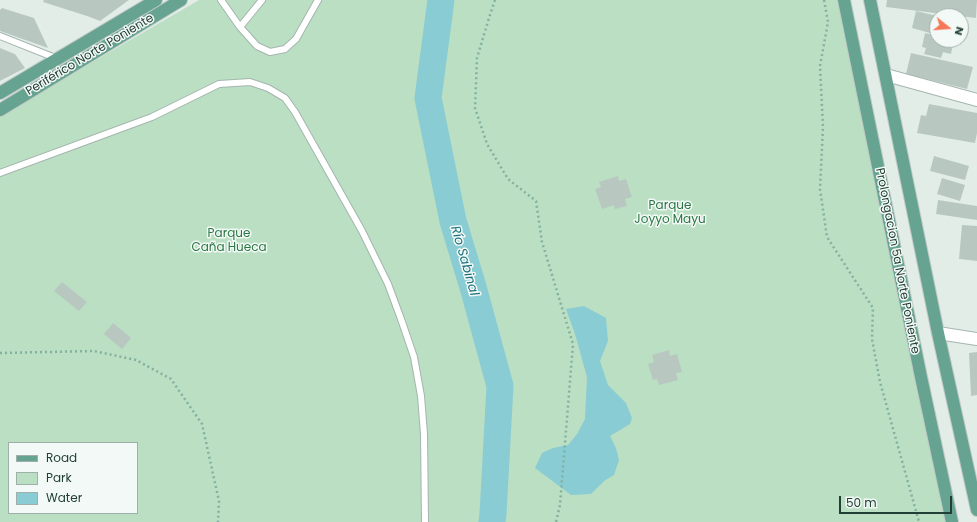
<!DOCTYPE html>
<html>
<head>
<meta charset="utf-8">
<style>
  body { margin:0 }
  #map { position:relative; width:977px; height:522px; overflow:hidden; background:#e3ede8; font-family:Poppins,sans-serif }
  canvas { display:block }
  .legend { position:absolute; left:8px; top:442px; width:130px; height:72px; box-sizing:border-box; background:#f3f9f6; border:1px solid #9fafa9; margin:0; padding:5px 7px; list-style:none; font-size:12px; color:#223f35 }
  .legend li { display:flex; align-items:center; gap:8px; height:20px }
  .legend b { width:20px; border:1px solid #9fafa9 }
  .north { position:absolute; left:929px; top:8px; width:40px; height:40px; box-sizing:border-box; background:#f3f9f6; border:1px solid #9fafa9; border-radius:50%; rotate:107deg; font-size:11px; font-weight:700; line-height:16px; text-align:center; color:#223f35 }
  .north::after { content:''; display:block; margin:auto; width:14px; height:18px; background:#f67658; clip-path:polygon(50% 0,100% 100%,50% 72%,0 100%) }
  .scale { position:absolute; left:839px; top:496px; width:113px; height:18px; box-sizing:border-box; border:2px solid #223f35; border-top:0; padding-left:5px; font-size:12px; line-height:14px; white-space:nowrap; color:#223f35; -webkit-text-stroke:3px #f3f9f6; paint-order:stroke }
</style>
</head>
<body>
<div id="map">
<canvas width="977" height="522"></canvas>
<ul class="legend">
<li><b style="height:5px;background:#66a491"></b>Road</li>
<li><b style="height:11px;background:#bbdfc3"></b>Park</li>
<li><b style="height:11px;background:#89ccd3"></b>Water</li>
</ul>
<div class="north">N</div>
<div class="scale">50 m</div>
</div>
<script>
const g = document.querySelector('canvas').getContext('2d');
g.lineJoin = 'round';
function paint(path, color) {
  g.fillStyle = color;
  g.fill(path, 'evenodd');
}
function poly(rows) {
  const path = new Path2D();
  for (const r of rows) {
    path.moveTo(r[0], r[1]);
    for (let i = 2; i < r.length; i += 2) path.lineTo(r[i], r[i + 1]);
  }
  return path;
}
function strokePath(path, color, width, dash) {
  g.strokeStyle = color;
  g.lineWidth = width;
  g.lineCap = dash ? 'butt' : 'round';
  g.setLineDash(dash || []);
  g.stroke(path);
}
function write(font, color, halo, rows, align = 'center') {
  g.font = font + ' Poppins,sans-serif';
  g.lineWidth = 3;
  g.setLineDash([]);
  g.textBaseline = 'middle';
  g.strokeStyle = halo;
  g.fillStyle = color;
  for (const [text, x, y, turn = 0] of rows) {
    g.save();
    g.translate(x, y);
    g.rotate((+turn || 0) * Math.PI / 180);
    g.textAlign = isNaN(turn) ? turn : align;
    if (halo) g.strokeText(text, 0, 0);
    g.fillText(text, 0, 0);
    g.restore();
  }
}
const green = poly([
  [199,0,840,0,947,522,0,522,0,117,10,110],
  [9,443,137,443,137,513,9,513]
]);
const water = poly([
  [584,306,606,318,608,341,600,361,608,385,626,403,632,418,630,424,610,436,616,448,619,460,614,475,604,481,591,494,571,495,535,468,542,453,553,448,568,445,577,434,585,419,587,377,575,334,566,309]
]);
const river = poly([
  [441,0,428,98,453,221,473,287,500,386,493,514,492,522]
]);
const building = poly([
  [44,0,129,0,100,21,87,16,43,2],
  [887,0,977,0,976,18,886,7],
  [2,8,34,18,48,48,0,31,0,10],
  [916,11,937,16,937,35,912,28],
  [925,33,937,36,937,40,946,40,945,42,953,44,951,54,943,52,941,58,924,54,926,48,922,47],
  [0,48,15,54,25,68,0,81],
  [911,53,973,67,967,89,906,74],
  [929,104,977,113,977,133,975,143,917,133,921,115,926,116],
  [934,156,969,166,965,180,930,171],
  [618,176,619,181,626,179,632,197,625,199,627,206,615,209,614,205,602,209,595,189,601,187,599,182],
  [942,178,965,185,960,201,937,194],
  [938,200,977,206,977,220,936,214],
  [962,225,977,226,977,261,959,259],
  [62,282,87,302,79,311,54,291],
  [113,323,131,338,122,349,104,334],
  [669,350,670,356,677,354,682,372,676,373,678,380,659,385,657,379,653,380,648,364,654,362,652,355],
  [977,352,977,395,971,396,969,353]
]);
const path = poly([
  [495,0,489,18,477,58,475,108,487,144,508,179,536,201,542,242,573,344,560,505,556,522],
  [824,0,828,22,820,66,823,127,820,189,827,237,873,308,872,339,880,382,919,522],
  [0,353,94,351,136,360,171,379,202,424,219,501,218,522]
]);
const lane = poly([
  [221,0,240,27,257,46,270,52,285,49,296,39,318,0],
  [240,27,262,0],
  [0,36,58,59],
  [0,173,152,117,219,84,250,82,268,88,285,98,295,112,362,231,388,284,401,319,414,357,421,396,424,434,425,522]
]);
const street = poly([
  [886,75,977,100],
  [938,333,977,339]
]);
const primary = poly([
  [844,0,921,377,952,522],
  [870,0,938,333,977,510],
  [0,93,156,0],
  [0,110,181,0]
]);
const streetNames = [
  ["Periférico Norte Poniente",90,55,-31],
  ["Prolongacion 5a Norte Poniente",897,261,79]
];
const parkNames = [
  ["Parque",670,206],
  ["Joyyo Mayu",670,220],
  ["Parque",229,234],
  ["Caña Hueca",229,248]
];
const waterNames = [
  ["Río Sabinal",464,261,74]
];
paint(green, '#bbdfc3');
paint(water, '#89ccd3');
strokePath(river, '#89ccd3', 27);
paint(building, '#b8c8c1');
strokePath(lane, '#a5b5af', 8);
strokePath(street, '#a5b5af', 14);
strokePath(primary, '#c1c9c6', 14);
strokePath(path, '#82b1a0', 2.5, [2, 3]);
strokePath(lane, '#fff', 6);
strokePath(street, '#fff', 12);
strokePath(primary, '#66a491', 12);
write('12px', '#223f35', '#f3f9f6', streetNames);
write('12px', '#2b7744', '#f3f9f6', parkNames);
write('italic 13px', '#1a717d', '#f3f9f6', waterNames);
</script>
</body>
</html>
